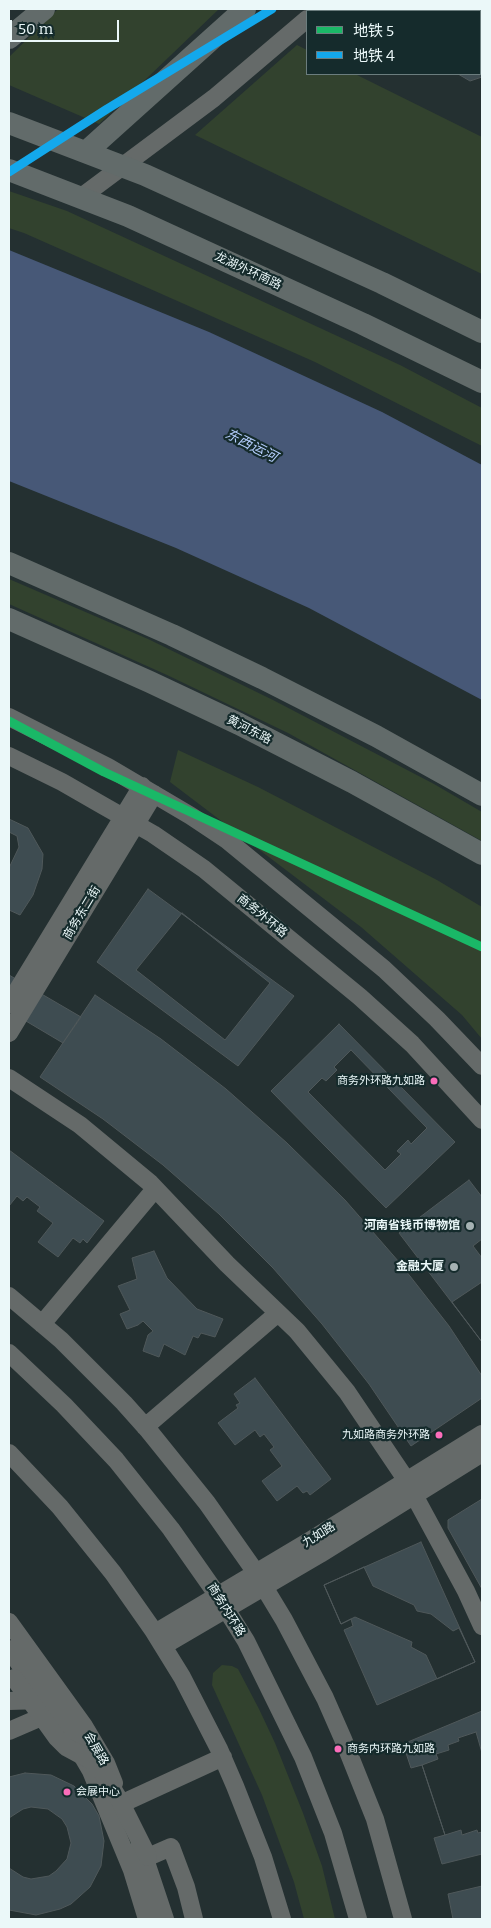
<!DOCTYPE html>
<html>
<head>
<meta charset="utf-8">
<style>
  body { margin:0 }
  #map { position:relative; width:491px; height:1928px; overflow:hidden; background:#243031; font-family:Bitter,"Noto Sans SC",serif }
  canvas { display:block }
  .frame { position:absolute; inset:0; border:10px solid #ebf8f9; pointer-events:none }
  .legend { position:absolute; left:306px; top:10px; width:175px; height:65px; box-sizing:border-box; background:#152b2c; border:1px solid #6b7d7e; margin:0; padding:6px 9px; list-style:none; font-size:15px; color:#ebf8f9 }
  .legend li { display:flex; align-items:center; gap:10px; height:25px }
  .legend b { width:25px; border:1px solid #6b7d7e }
  .scale { position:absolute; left:10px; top:20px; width:109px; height:22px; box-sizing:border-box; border:2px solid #ebf8f9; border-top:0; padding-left:6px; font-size:15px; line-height:18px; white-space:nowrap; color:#ebf8f9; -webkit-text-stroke:4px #152b2c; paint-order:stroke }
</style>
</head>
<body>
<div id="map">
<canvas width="491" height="1928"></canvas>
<div class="frame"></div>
<ul class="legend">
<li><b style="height:6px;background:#1ab867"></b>地铁 5</li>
<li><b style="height:6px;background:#13a8ec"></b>地铁 4</li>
</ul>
<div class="scale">50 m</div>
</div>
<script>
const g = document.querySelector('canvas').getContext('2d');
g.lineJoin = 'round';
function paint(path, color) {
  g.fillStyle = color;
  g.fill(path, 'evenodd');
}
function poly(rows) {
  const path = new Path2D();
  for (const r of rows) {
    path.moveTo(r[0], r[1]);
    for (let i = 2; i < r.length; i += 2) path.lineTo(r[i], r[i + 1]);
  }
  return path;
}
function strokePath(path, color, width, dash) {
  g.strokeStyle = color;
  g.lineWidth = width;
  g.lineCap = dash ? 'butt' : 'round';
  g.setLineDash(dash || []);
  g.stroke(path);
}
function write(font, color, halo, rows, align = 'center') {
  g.font = font + ' Bitter,"Noto Sans SC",serif';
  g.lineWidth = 4.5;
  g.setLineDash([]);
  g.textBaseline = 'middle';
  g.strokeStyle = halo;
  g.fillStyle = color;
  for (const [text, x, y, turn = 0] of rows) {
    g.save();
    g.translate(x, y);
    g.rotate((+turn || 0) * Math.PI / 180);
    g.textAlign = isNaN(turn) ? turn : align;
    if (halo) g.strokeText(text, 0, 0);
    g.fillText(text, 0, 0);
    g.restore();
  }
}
const green = poly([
  [58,9,219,9,99,124,9,85,9,57],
  [297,45,307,50,307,74,355,74,482,137,482,274,195,135],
  [9,191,67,211,400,365,482,408,482,446,315,362,24,233,9,228],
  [9,579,148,639,273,700,434,784,482,812,482,841,288,733,167,675,9,604],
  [178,750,258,787,437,880,482,907,482,1039,462,1015,361,927,170,782],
  [222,1665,232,1666,238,1669,259,1709,275,1743,303,1813,322,1866,335,1919,304,1919,294,1882,262,1795,212,1685,213,1673]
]);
const water = poly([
  [9,250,209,332,382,412,482,465,482,700,309,608,176,548,9,481]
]);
const building = poly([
  [416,9,482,9,482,77,470,81,458,74,480,74,480,11,421,11,416,9],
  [9,819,28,828,43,854,42,869,33,895,20,915,9,910,9,819],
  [9,832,17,836,19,847,9,868,9,832],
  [148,889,294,996,238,1066,97,962,148,889],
  [182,913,270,983,225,1040,136,970,182,913],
  [9,975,81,1017,63,1043,9,1011,9,975],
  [95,995,161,1039,226,1089,287,1143,345,1200,399,1262,449,1326,482,1376,482,1398,411,1446,369,1384,322,1324,273,1268,219,1214,163,1165,103,1119,40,1077,95,995],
  [339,1024,455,1142,386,1208,271,1091,339,1024],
  [351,1050,427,1128,411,1144,408,1140,397,1151,401,1154,385,1170,308,1092,322,1078,326,1081,337,1070,334,1067,351,1050],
  [9,1150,104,1221,87,1243,83,1239,80,1243,73,1238,58,1257,38,1242,53,1223,37,1211,40,1207,27,1197,23,1201,17,1196,9,1206,9,1150],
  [469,1180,482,1197,482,1342,399,1233,469,1180],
  [482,1239,482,1258,473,1246,482,1239],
  [154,1251,167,1278,197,1309,223,1319,215,1337,201,1333,198,1338,193,1336,185,1355,164,1344,159,1357,143,1351,148,1335,153,1331,143,1321,138,1325,127,1329,120,1314,130,1310,118,1286,137,1279,132,1258,154,1251],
  [482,1282,482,1342,452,1302,482,1282],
  [255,1378,331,1479,310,1495,307,1491,303,1493,297,1486,277,1501,262,1481,282,1466,270,1450,274,1447,264,1434,260,1437,255,1430,235,1445,218,1423,238,1408,236,1405,240,1403,234,1394,255,1378],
  [482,1499,482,1589,448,1528,448,1520,482,1499],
  [421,1542,475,1662,377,1705,344,1630,353,1626,351,1619,341,1624,324,1585,421,1542],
  [364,1567,373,1586,414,1605,417,1611,431,1614,453,1631,459,1628,475,1662,437,1679,426,1655,411,1647,412,1642,355,1617,341,1624,324,1585,364,1567],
  [482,1711,482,1854,442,1864,434,1838,445,1835,422,1765,411,1768,403,1744,482,1711],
  [476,1732,482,1753,482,1832,478,1833,477,1830,462,1835,461,1830,445,1835,422,1765,438,1759,436,1754,449,1750,448,1745,459,1741,458,1738,476,1732],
  [25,1773,51,1775,74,1786,92,1804,99,1816,104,1841,101,1866,90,1887,71,1904,60,1909,36,1915,9,1910,9,1868,23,1877,31,1879,49,1876,56,1871,67,1859,71,1843,67,1827,62,1819,48,1809,31,1807,23,1809,9,1818,9,1777,25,1773],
  [482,1886,482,1919,453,1919,448,1894,482,1886]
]);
const minor = poly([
  [80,198,214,98,307,19],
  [9,717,108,767,191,816,227,840,384,969,437,1019,482,1066],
  [9,756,62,782,102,805,153,834,204,869,360,997,412,1044,482,1120],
  [9,1004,142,786],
  [9,1033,154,794],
  [9,1078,80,1125,150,1183,227,1264,297,1331,347,1392,407,1481],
  [9,1296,61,1340,124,1403,149,1431,207,1503,252,1567,284,1620,325,1698,343,1739,375,1819,403,1919],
  [42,1324,155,1189],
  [9,1353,64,1405,116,1460,171,1529,218,1596,246,1641,303,1757,333,1833,358,1919],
  [145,1427,278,1313],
  [9,1453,60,1507,113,1573,153,1630,182,1677,219,1749,235,1786,263,1857,282,1919],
  [414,1495,466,1591,482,1626],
  [9,1622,84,1726,106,1763,114,1783],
  [155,1633,311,1540,482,1434],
  [163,1646,320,1554,482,1453],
  [9,1649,70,1735,91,1771,132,1870,147,1919],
  [9,1701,43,1700],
  [9,1731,53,1712],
  [123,1803,223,1757],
  [140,1844,165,1919],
  [148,1857,171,1847,186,1887,194,1919]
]);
const major = poly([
  [9,38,44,9],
  [9,123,145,175,382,283,482,332],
  [86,152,245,9],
  [9,170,128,216,363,324,482,382],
  [9,563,172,635,262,678,376,736,482,795],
  [9,619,150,682,239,724,352,782,482,854]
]);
const minorBridge = poly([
  [14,1678,57,1738,66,1747,92,1761,103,1773,120,1801,148,1857]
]);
const metro1 = poly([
  [9,721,104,772,482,947]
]);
const metro2 = poly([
  [9,172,107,109,272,9]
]);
const markers = [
  [434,1081,4.5,"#fb6dba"],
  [470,1226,5,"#a5b2b3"],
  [454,1267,5,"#a5b2b3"],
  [439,1435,4.5,"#fb6dba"],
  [338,1749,4.5,"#fb6dba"],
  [67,1792,4.5,"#fb6dba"]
];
const busNames = [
  ["商务外环路九如路",425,1081],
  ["九如路商务外环路",430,1435],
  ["商务内环路九如路",347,1749,"left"],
  ["会展中心",76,1792,"left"]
];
const streetNames = [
  ["龙湖外环南路",248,271,25],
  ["黄河东路",249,730,27],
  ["商务东二街",82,913,-59],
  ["商务外环路",262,916,39],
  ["九如路",319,1535,-32],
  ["商务内环路",226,1610,58],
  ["会展路",96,1749,60]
];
const poiNames = [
  ["河南省钱币博物馆",460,1226],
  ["金融大厦",444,1267]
];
const waterNames = [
  ["东西运河",251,446,27]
];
paint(green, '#32422e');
paint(water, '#475877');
paint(building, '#3e4c51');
strokePath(building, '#4f585a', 1);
strokePath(minor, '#656a69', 18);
strokePath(major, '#626b6a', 22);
strokePath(minorBridge, '#656a69', 18);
strokePath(metro1, '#1ab867', 9);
strokePath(metro2, '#13a8ec', 9);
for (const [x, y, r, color] of markers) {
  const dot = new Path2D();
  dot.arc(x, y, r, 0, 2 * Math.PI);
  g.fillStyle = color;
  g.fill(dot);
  strokePath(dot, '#152b2c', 2);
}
write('11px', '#ebf8f9', '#152b2c', busNames, 'right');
write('12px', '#ebf8f9', '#152b2c', streetNames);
write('bold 12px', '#ebf8f9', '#152b2c', poiNames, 'right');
write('italic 14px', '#b5cefd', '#152b2c', waterNames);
</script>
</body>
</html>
